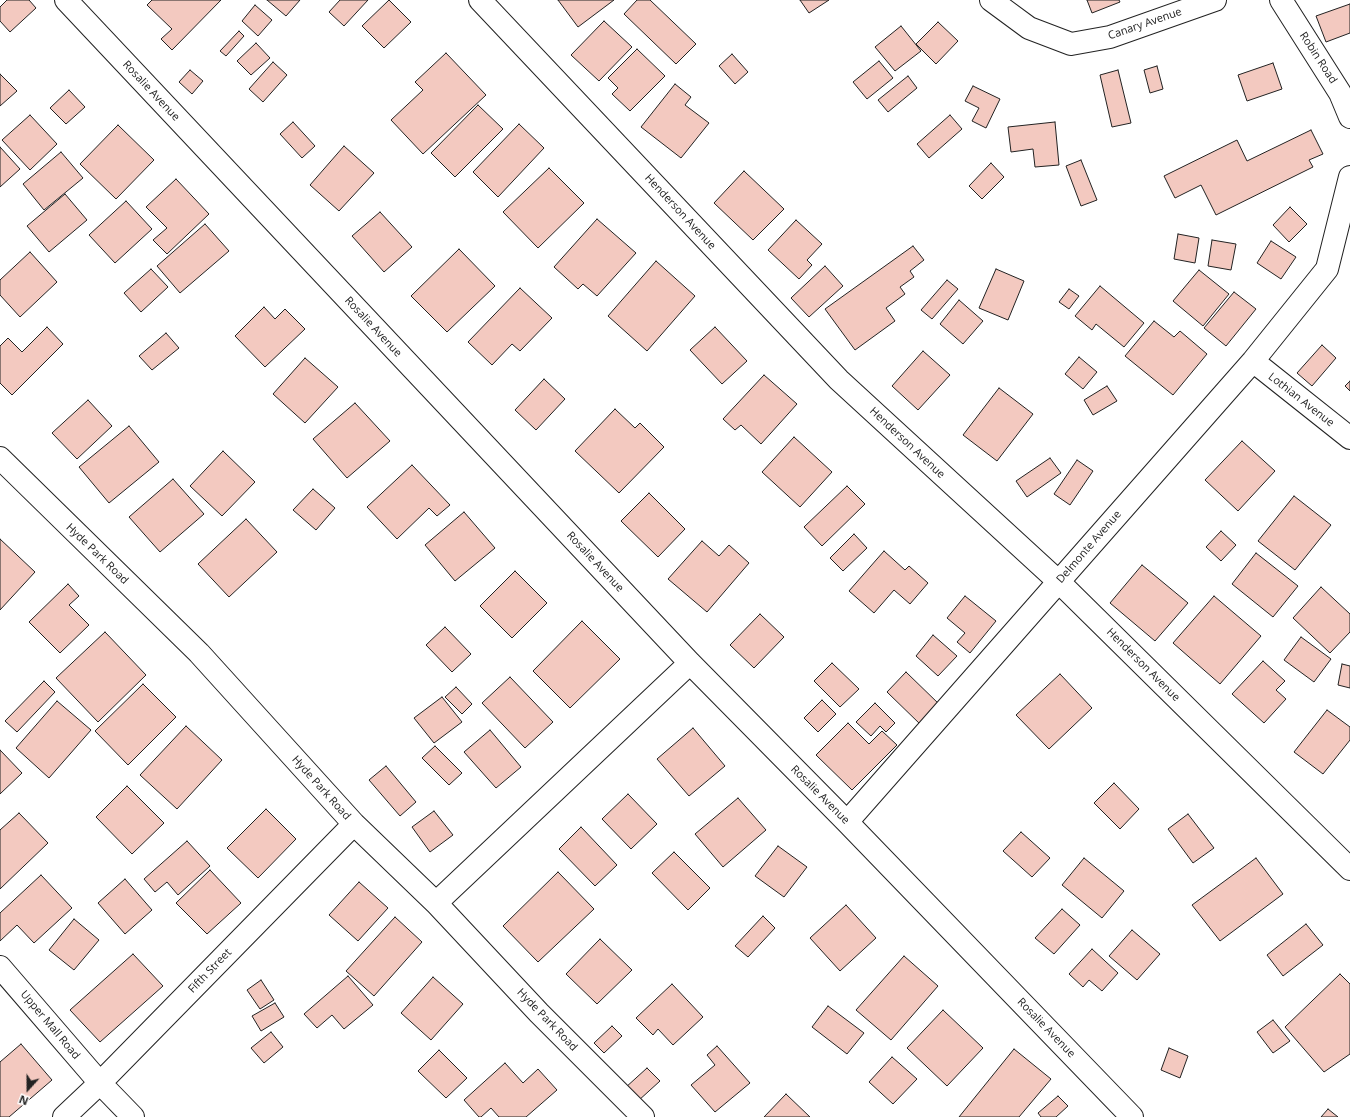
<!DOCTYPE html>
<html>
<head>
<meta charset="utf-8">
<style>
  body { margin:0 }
  #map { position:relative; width:1350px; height:1117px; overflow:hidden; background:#fff; font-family:"Open Sans",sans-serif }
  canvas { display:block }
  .north { position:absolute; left:8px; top:1069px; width:40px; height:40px; -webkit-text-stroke:3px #fff; paint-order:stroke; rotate:201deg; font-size:11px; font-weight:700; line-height:16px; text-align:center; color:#222 }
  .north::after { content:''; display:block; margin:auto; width:14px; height:18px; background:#222; clip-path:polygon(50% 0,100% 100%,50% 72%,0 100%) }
</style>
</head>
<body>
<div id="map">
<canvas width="1350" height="1117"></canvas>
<div class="north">N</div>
</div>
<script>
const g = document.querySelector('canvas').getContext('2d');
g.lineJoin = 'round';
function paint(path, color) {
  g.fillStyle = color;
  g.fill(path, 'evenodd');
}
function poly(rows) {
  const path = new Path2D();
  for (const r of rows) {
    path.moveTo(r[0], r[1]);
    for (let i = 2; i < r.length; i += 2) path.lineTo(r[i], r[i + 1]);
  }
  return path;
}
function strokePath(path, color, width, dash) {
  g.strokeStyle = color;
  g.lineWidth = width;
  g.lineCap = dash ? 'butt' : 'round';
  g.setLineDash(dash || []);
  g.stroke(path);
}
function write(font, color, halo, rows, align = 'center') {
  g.font = font + ' "Open Sans",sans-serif';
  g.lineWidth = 3;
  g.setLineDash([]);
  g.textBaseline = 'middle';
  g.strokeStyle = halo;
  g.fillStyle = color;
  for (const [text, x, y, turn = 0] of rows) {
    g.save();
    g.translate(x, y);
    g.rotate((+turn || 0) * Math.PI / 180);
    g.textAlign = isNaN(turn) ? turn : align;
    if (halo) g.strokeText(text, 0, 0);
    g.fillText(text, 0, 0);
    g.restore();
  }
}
const building = poly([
  [7,0,29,0,36,8,10,32,0,21,0,7,7,0],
  [152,0,221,0,172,50,161,39,172,29,147,5,152,0],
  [267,0,300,0,286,16,267,0],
  [340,0,368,0,344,26,329,12,340,0],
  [389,0,411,22,384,48,362,26,389,0],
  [558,0,614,0,578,27,558,0],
  [637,0,650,0,696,44,676,64,624,14,637,0],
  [800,0,829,0,809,13,800,0],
  [1087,0,1119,0,1120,2,1092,13,1087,0],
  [1350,4,1350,33,1326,42,1316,16,1350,4],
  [255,5,272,20,258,36,242,21,255,5],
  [604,21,632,47,599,81,571,55,604,21],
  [938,22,958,41,936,64,916,44,938,22],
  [901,26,921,51,895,71,875,47,901,26],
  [239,31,244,36,226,56,220,51,239,31],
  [256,43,270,58,251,75,237,61,256,43],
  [637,49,665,76,630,111,612,94,618,88,608,78,637,49],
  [446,53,486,95,423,154,391,120,423,90,415,82,446,53],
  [732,54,748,72,735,84,719,66,732,54],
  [879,61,893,78,867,99,853,82,879,61],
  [273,62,287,75,263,102,249,89,273,62],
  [1273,63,1282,89,1247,101,1238,75,1273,63],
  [1157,66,1163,89,1150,93,1144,70,1157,66],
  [190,70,203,81,192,94,179,82,190,70],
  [1118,70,1131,123,1112,127,1100,75,1118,70],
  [0,74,17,91,0,106,0,74],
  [908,76,917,88,888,112,878,100,908,76],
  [675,84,691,97,685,105,709,123,681,158,641,127,675,84],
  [973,86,1000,99,986,128,972,121,979,108,965,101,973,86],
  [69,90,85,107,66,124,50,108,69,90],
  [478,105,503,129,455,177,431,153,478,105],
  [30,115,57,144,30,170,2,140,30,115],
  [950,115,962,129,929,158,917,144,950,115],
  [293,122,315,146,302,158,280,134,293,122],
  [1055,122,1059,165,1035,167,1033,149,1011,152,1008,127,1055,122],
  [519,124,544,148,498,197,473,172,519,124],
  [118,125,154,160,116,199,80,164,118,125],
  [1311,130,1323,154,1309,160,1313,167,1216,215,1201,185,1175,198,1164,176,1237,140,1247,161,1311,130],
  [344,146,374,173,339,211,310,185,344,146],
  [0,147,20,169,0,187,0,147],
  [61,152,83,178,44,210,23,184,61,152],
  [1081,160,1097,200,1081,206,1066,166,1081,160],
  [991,163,1004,177,982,199,969,186,991,163],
  [549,168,584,203,538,248,503,212,549,168],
  [744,171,784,209,753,240,714,203,744,171],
  [176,179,209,214,167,254,153,240,167,228,146,207,176,179],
  [65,194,87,220,49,252,27,226,65,194],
  [126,201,152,229,115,263,89,235,126,201],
  [1290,207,1307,224,1289,242,1273,225,1290,207],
  [380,212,412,247,384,272,352,236,380,212],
  [597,219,636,253,597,296,583,284,578,289,554,267,597,219],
  [796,220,822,244,807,260,812,265,799,279,768,250,796,220],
  [205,224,229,251,180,293,157,266,205,224],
  [1178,234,1199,238,1195,263,1174,259,1178,234],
  [1212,240,1236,244,1231,270,1208,266,1212,240],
  [1271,241,1296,257,1281,279,1257,263,1271,241],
  [913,246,924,260,910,271,914,277,900,287,905,294,886,308,895,321,855,350,825,309,913,246],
  [459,249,495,286,447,332,411,296,459,249],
  [30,252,57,282,20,317,0,295,0,280,30,252],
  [656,261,695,296,647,351,608,316,656,261],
  [825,266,843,286,809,317,791,298,825,266],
  [151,269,168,287,141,312,124,293,151,269],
  [996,269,1024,281,1008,320,979,308,996,269],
  [1199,270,1229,294,1203,326,1173,301,1199,270],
  [947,280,958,289,932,319,921,310,947,280],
  [1100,286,1144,323,1124,347,1096,324,1092,330,1075,316,1100,286],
  [520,288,552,318,520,351,512,344,492,365,468,342,520,288],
  [1069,289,1079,296,1069,309,1059,302,1069,289],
  [1234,292,1256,309,1226,346,1204,328,1234,292],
  [959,300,983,321,963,344,940,324,959,300],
  [264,307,275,319,285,309,305,329,265,367,235,336,264,307],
  [1154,321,1174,337,1180,331,1207,354,1173,395,1125,356,1154,321],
  [47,327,63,344,12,395,0,383,0,346,8,338,22,352,47,327],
  [715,327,747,361,722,384,690,350,715,327],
  [166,333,179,348,152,370,139,356,166,333],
  [1322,345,1336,358,1312,386,1297,373,1322,345],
  [923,351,950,375,918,410,892,386,923,351],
  [1079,357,1097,372,1083,389,1065,374,1079,357],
  [305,358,338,387,305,423,273,394,305,358],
  [764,375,797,404,761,444,741,425,735,430,723,419,764,375],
  [544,379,565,399,536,430,515,410,544,379],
  [1350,381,1350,391,1345,386,1350,381],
  [1107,386,1117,401,1093,415,1084,400,1107,386],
  [999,388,1033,414,997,461,963,435,999,388],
  [88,400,112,426,77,459,52,433,88,400],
  [355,403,390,441,347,478,313,439,355,403],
  [615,409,635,428,640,423,664,447,619,493,575,451,615,409],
  [129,426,159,462,109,503,79,467,129,426],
  [794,437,832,472,800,507,762,472,794,437],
  [1242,441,1275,471,1238,511,1205,480,1242,441],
  [223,451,255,482,222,516,190,486,223,451],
  [1050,458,1061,473,1027,497,1016,481,1050,458],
  [1077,460,1093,471,1070,505,1054,494,1077,460],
  [412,465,450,505,437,516,429,508,397,539,367,507,412,465],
  [173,479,204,514,160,552,129,517,173,479],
  [847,486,865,504,822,546,804,527,847,486],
  [313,489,335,508,316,530,293,510,313,489],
  [649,493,685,529,658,557,621,521,649,493],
  [1294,496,1331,525,1295,570,1258,541,1294,496],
  [464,512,495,548,455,581,425,545,464,512],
  [246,519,277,552,229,597,198,564,246,519],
  [1221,531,1236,545,1221,561,1206,547,1221,531],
  [854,534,867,548,843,571,830,558,854,534],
  [0,539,35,572,0,610,0,539],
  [702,541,719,556,729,545,749,563,707,612,668,579,702,541],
  [884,551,905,570,909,566,928,583,910,604,894,590,874,613,849,591,884,551],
  [1256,553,1298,586,1273,617,1232,584,1256,553],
  [1142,565,1188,603,1155,641,1110,603,1142,565],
  [515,571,547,603,512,638,480,606,515,571],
  [68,584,79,596,69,605,89,625,60,653,29,622,68,584],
  [1321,587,1350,614,1350,632,1330,653,1293,618,1321,587],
  [965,596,996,621,970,653,957,642,965,633,947,618,965,596],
  [1214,596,1261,636,1220,684,1173,643,1214,596],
  [760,614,784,637,754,668,730,645,760,614],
  [582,621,620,659,570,708,533,671,582,621],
  [445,627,471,654,452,672,426,645,445,627],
  [105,632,146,675,98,722,56,678,105,632],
  [933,635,957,656,938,676,916,656,933,635],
  [1301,637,1331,659,1314,682,1284,660,1301,637],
  [1263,661,1285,681,1276,690,1286,699,1264,723,1232,694,1263,661],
  [832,663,859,689,840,707,814,681,832,663],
  [1342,664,1350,666,1350,688,1338,685,1342,664],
  [906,672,940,705,921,725,887,692,906,672],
  [1060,674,1092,708,1049,749,1016,715,1060,674],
  [510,677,553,722,525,748,482,703,510,677],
  [44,681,55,692,17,732,5,721,44,681],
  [143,684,176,717,128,765,95,731,143,684],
  [456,687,472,704,462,714,445,697,456,687],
  [442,697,462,722,434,743,414,718,442,697],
  [822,700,836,714,818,732,804,718,822,700],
  [57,701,91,730,49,778,16,748,57,701],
  [875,703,895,723,886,732,880,726,871,736,856,722,875,703],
  [1327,710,1350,727,1350,740,1323,774,1294,752,1327,710],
  [848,723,869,744,882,731,897,745,852,790,816,755,848,723],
  [186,726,222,760,177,809,140,775,186,726],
  [693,728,725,766,689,796,657,759,693,728],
  [490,730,521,767,496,788,464,752,490,730],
  [435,746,462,773,449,785,422,758,435,746],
  [0,750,22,773,0,794,0,750],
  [386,766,416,802,400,816,369,780,386,766],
  [1114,783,1139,809,1120,829,1094,803,1114,783],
  [127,786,164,823,132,854,96,817,127,786],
  [628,794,657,824,631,849,602,819,628,794],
  [738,798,766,830,723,867,695,834,738,798],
  [266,809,296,839,258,878,227,848,266,809],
  [434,811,453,835,430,852,412,827,434,811],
  [19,813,48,843,0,889,0,830,19,813],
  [1188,814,1214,848,1193,863,1168,829,1188,814],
  [581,827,617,865,595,886,559,849,581,827],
  [1021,832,1050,858,1032,877,1003,851,1021,832],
  [187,841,210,866,178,895,167,882,155,892,144,879,187,841],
  [778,846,807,867,784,897,755,876,778,846],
  [674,852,710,888,688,910,652,873,674,852],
  [1084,858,1124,891,1102,918,1062,885,1084,858],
  [1256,858,1283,894,1220,941,1192,905,1256,858],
  [210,870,241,903,207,934,176,903,210,870],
  [558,872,594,909,538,962,503,926,558,872],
  [41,875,72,908,34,943,17,925,0,941,0,913,41,875],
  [125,879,152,910,125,934,98,903,125,879],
  [359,882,388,908,358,941,329,915,359,882],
  [846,905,876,938,840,971,810,938,846,905],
  [1062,909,1080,925,1054,954,1035,938,1062,909],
  [763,916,775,928,748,957,735,946,763,916],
  [395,917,422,942,374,996,346,971,395,917],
  [74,919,99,940,74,970,49,950,74,919],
  [1306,924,1323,945,1283,976,1267,955,1306,924],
  [1132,930,1160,954,1137,980,1109,956,1132,930],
  [600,939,632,970,597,1004,566,974,600,939],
  [1092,949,1118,973,1102,991,1089,980,1083,987,1069,974,1092,949],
  [133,954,163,986,100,1042,70,1010,133,954],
  [904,956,938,986,891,1040,856,1010,904,956],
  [1340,974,1350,984,1350,1054,1324,1072,1285,1027,1340,974],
  [348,976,373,1005,344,1029,332,1015,317,1028,304,1014,348,976],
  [433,977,463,1004,431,1040,401,1013,433,977],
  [261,980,274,1000,260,1009,247,990,261,980],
  [672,984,703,1017,673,1045,658,1029,653,1035,636,1018,672,984],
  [275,1003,284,1017,261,1031,252,1016,275,1003],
  [828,1006,864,1033,847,1054,812,1027,828,1006],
  [943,1010,983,1048,947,1086,907,1048,943,1010],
  [1273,1020,1290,1041,1273,1053,1257,1032,1273,1020],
  [612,1026,622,1036,604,1053,594,1043,612,1026],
  [271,1032,283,1047,264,1063,251,1048,271,1032],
  [21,1044,52,1080,9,1117,0,1117,0,1062,21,1044],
  [717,1046,750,1083,715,1112,691,1085,715,1065,707,1055,717,1046],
  [1169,1048,1188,1056,1180,1078,1161,1070,1169,1048],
  [1014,1049,1051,1079,1019,1117,959,1117,1014,1049],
  [439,1050,467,1078,446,1098,418,1071,439,1050],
  [892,1057,917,1079,893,1104,869,1082,892,1057],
  [505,1063,523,1083,538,1069,557,1090,526,1117,499,1117,491,1108,481,1117,479,1117,464,1100,505,1063],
  [647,1068,660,1081,638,1101,625,1088,647,1068],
  [786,1094,810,1117,764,1117,786,1094],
  [1058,1096,1068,1106,1056,1117,1041,1117,1038,1113,1058,1096],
  [1328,1109,1338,1117,1321,1117,1328,1109]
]);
const street = poly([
  [66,0,690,663,847,822,1132,1117],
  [480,0,839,380,1059,582,1350,869],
  [991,0,1029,28,1071,44,1110,37,1215,0],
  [1281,0,1340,93,1350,117],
  [1253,361,1350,438],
  [0,458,199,653,354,824,436,903,539,1013,643,1117],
  [847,822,1253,361,1327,269,1350,177],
  [436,903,690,663],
  [0,967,100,1083,133,1117],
  [64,1117,100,1083,354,824]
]);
const streetNames = [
  ["Canary Avenue",1145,24,-19],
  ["Robin Road",1318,58,57],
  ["Rosalie Avenue",151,91,47],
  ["Henderson Avenue",680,212,47],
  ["Rosalie Avenue",373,327,47],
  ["Lothian Avenue",1301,400,38],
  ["Henderson Avenue",907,443,43],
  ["Delmonte Avenue",1089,547,-49],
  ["Hyde Park Road",97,554,44],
  ["Rosalie Avenue",595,562,47],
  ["Henderson Avenue",1143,665,45],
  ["Hyde Park Road",321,788,48],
  ["Rosalie Avenue",820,795,45],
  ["Fifth Street",210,971,-46],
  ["Hyde Park Road",547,1020,46],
  ["Upper Mall Road",50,1025,50],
  ["Rosalie Avenue",1046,1028,46]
];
paint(building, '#f3c9c0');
strokePath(building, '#222', 1);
strokePath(street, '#222', 24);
strokePath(street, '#fff', 22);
write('11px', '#222', '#fff', streetNames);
</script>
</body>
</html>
